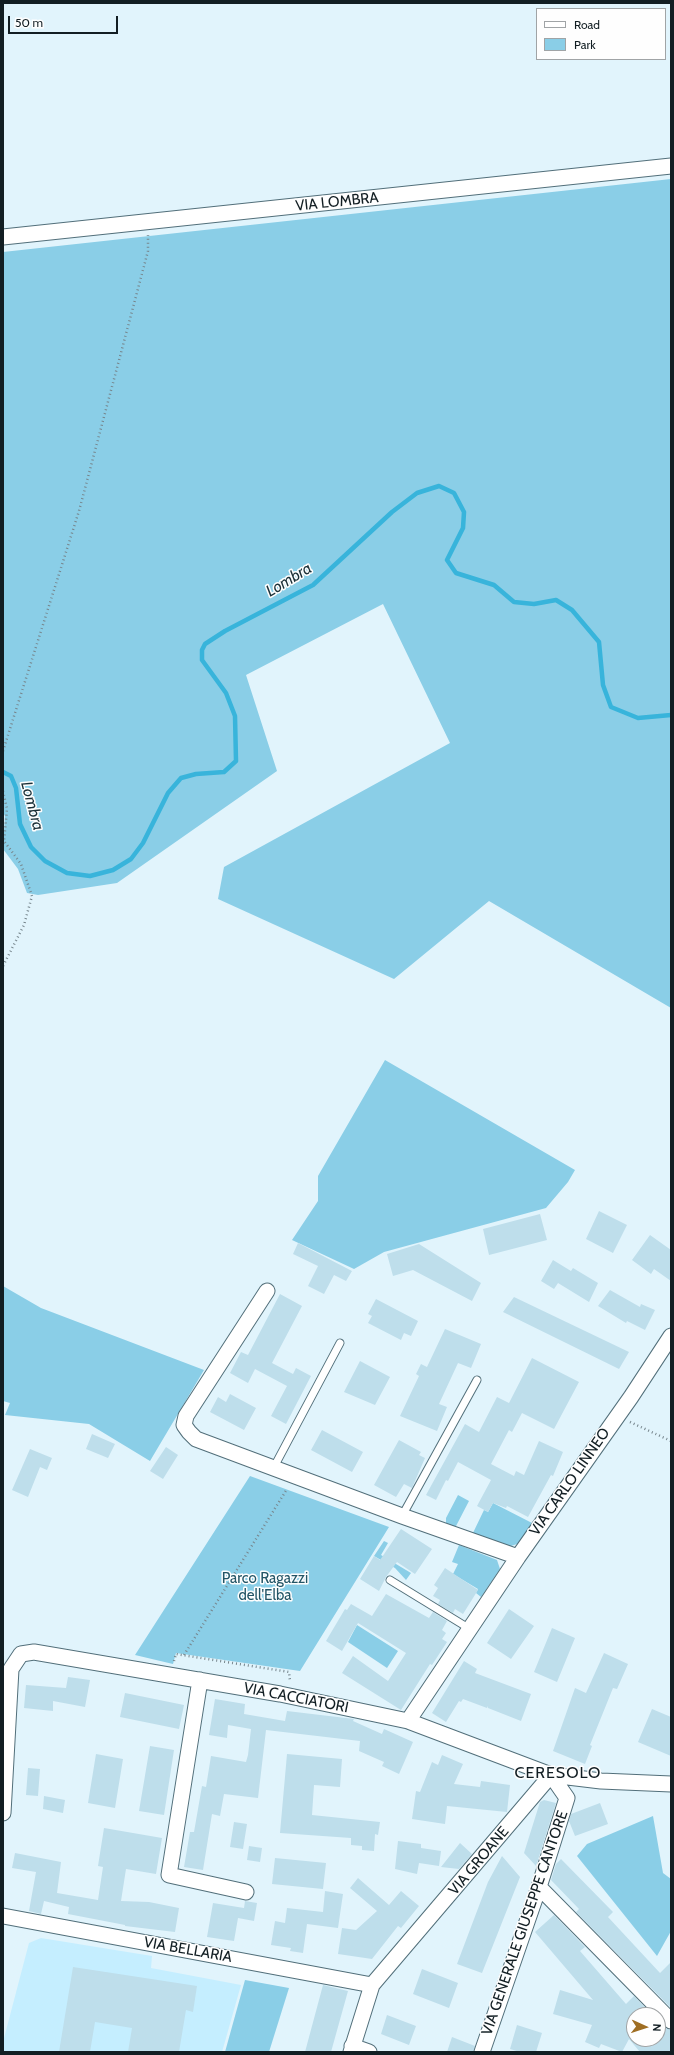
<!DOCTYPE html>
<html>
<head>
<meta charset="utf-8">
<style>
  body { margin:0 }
  #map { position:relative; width:674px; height:2055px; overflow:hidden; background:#e1f4fc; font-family:Cabin,sans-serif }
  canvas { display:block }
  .frame { position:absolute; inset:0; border:4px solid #121e23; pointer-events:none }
  .legend { position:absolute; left:536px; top:8px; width:130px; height:52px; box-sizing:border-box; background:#fefefe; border:1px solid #a0a4a6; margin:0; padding:5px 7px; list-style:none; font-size:12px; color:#121e23 }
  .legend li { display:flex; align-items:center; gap:8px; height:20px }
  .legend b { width:20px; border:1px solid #a0a4a6 }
  .north { position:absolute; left:626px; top:2007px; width:40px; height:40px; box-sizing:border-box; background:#fefefe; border:1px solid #a0a4a6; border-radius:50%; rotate:93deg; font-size:11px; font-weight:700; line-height:16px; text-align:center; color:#121e23 }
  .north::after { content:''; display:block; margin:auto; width:14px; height:18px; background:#9f6e23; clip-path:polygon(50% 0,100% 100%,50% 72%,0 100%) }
  .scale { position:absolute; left:8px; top:16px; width:110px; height:18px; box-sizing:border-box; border:2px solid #121e23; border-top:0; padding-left:5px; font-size:12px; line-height:14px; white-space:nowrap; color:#121e23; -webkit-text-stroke:3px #fefefe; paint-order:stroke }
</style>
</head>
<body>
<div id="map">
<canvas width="674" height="2055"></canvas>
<div class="frame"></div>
<ul class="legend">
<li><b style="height:5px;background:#fff"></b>Road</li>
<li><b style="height:11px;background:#8acee7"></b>Park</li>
</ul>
<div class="north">N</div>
<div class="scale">50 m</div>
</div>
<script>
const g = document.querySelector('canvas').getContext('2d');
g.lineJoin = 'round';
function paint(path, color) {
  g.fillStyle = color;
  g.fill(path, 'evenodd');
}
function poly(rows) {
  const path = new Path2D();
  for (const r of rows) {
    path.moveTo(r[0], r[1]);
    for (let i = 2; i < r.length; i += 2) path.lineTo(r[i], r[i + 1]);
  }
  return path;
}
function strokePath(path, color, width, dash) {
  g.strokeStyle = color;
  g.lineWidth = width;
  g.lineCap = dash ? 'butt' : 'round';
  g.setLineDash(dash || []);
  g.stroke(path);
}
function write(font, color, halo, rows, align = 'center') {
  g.font = font + ' Cabin,sans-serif';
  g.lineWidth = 3;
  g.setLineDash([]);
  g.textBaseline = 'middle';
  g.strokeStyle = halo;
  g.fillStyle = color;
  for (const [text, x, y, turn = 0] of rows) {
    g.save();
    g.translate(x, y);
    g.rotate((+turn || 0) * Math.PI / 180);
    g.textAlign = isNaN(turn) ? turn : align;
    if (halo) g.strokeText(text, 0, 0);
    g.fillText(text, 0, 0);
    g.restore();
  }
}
const built = poly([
  [41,1938,152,1956,151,1968,241,1985,222,2052,3,2052,3,2042,29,1943]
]);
const green = poly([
  [671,179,671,1008,489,901,394,979,218,899,224,867,450,743,383,604,246,675,277,771,117,883,38,895,27,893,18,869,3,849,5,816,3,813,3,252],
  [385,1060,575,1170,568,1182,546,1208,384,1252,354,1269,292,1240,318,1201,318,1176],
  [3,1286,41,1308,204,1370,150,1461,89,1424,5,1415,10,1403,3,1401],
  [250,1476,389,1527,300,1671,176,1653,173,1664,135,1655],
  [458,1495,469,1501,455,1528,446,1523,446,1518],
  [493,1503,532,1523,520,1543,505,1548,472,1535,484,1510,488,1512],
  [384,1541,388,1543,381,1555,411,1573,406,1580,395,1568,374,1556],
  [459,1545,497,1560,500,1569,481,1597,476,1593,478,1589,453,1574,458,1564,452,1562],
  [357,1625,398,1651,387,1668,348,1642],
  [653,1816,663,1873,671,1879,671,1931,657,1956,577,1856,587,1844],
  [245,1980,289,1988,269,2052,225,2052]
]);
const stream = poly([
  [3,772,11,776,16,788,20,824,31,847,45,861,67,873,90,876,113,870,131,859,143,843,168,793,181,778,196,774,224,772,236,761,235,716,226,693,202,660,202,650,205,644,225,631,313,585,392,512,417,493,439,486,454,493,464,512,463,528,447,560,456,573,494,585,514,602,534,604,556,600,572,610,599,642,603,685,611,707,638,718,671,715]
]);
const building = poly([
  [599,1211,627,1225,613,1253,586,1239],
  [540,1214,547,1240,489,1255,483,1229],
  [650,1235,671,1250,671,1281,654,1269,651,1274,632,1260],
  [298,1243,352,1271,346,1281,334,1275,324,1294,308,1286,318,1266,293,1254],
  [419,1244,481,1283,472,1301,413,1270,393,1276,387,1254],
  [553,1260,571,1271,573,1268,598,1283,589,1302,558,1283,554,1289,541,1281],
  [610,1290,640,1307,641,1304,655,1310,645,1330,627,1321,626,1323,598,1306],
  [280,1294,302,1306,272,1363,293,1374,296,1368,311,1376,286,1424,271,1416,287,1386,255,1369,248,1383,230,1373,241,1352,248,1355],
  [514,1297,629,1352,619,1369,503,1312],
  [376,1299,418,1321,411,1336,404,1333,401,1340,368,1323,372,1316,368,1314],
  [445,1329,481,1344,471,1368,458,1363,439,1404,447,1407,437,1431,400,1416,419,1376,416,1374,421,1364,427,1367],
  [532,1358,579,1382,554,1429,522,1413,512,1432,509,1430,491,1464,514,1476,516,1471,524,1475,539,1441,563,1452,553,1476,551,1475,528,1517,507,1506,506,1508,493,1503,488,1512,477,1506,491,1480,458,1462,448,1481,446,1480,436,1500,426,1495,465,1424,479,1432,497,1397,509,1403],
  [360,1361,390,1377,375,1405,344,1392],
  [230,1394,256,1408,244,1430,210,1412,218,1397,226,1402],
  [322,1430,363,1452,352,1472,311,1450],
  [92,1434,115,1444,108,1458,86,1449],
  [399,1440,421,1452,419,1455,425,1458,412,1488,404,1484,396,1497,374,1485],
  [166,1447,178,1455,163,1479,150,1471],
  [30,1449,52,1458,47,1470,40,1467,28,1497,12,1490],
  [401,1529,432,1549,415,1574,397,1562,386,1577,379,1591,360,1579,374,1556,380,1560],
  [445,1568,478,1590,463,1614,455,1609,453,1613,438,1604,440,1600,433,1596,438,1588,434,1585],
  [386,1594,429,1618,433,1612,447,1621,442,1630,446,1633,442,1639,447,1642,432,1665,430,1664,401,1710,342,1673,353,1656,388,1681,406,1653,358,1623,342,1651,326,1641,345,1609,347,1610,351,1604,372,1616],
  [509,1609,534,1626,511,1659,487,1643],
  [552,1628,575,1638,557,1682,534,1672],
  [604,1653,628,1664,617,1689,613,1688,590,1745,592,1746,585,1764,553,1751,575,1688,586,1693],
  [464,1661,477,1669,475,1673,531,1694,521,1721,488,1708,488,1706,487,1708,463,1699,461,1702,459,1701,446,1722,432,1713],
  [68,1677,90,1680,85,1707,53,1701,53,1711,24,1708,26,1685,66,1688],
  [125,1693,184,1705,179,1729,120,1717],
  [215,1699,245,1704,244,1714,285,1721,287,1711,354,1719,353,1721,382,1734,384,1729,413,1742,399,1774,382,1766,384,1762,359,1751,360,1741,266,1730,258,1798,224,1794,220,1816,212,1814,203,1870,184,1867,190,1832,194,1832,202,1786,206,1787,211,1756,246,1762,248,1755,251,1729,228,1725,227,1738,209,1735],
  [652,1709,671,1717,671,1756,638,1742],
  [150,1746,174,1750,164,1815,139,1811],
  [96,1754,123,1759,115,1808,88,1803],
  [287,1754,342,1759,340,1787,314,1785,312,1815,380,1822,378,1835,375,1834,374,1851,362,1850,362,1846,351,1845,351,1838,280,1833],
  [442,1755,463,1764,454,1784,480,1787,481,1781,510,1785,507,1812,447,1806,445,1824,412,1819,416,1791,420,1792,432,1762,438,1765],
  [28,1768,40,1769,38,1796,26,1795],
  [44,1796,65,1800,63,1813,43,1809],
  [544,1800,556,1803,536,1866,524,1853,540,1802],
  [600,1803,608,1824,575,1836,569,1821,571,1814],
  [234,1822,247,1824,243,1849,230,1847],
  [104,1828,162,1838,156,1874,126,1869,121,1901,149,1902,179,1908,175,1932,125,1926,125,1925,68,1914,69,1907,44,1901,41,1914,29,1911,36,1872,12,1868,15,1853,61,1862,57,1893,98,1900,103,1867,98,1866],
  [398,1841,421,1844,421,1848,441,1851,439,1866,419,1863,417,1874,395,1869],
  [460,1843,472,1854,459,1869,441,1867],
  [249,1846,262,1848,260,1862,247,1860],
  [502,1856,520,1877,482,1973,457,1964,488,1882],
  [275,1858,326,1863,323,1889,272,1884],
  [561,1859,613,1912,608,1917,660,1973,671,1962,671,2008,576,1912,579,1909,551,1880,556,1864],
  [358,1878,389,1905,401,1891,419,1906,401,1928,398,1926,372,1959,338,1954,342,1928,356,1930,377,1911,350,1888],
  [325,1891,343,1894,338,1928,307,1924,303,1953,290,1951,291,1948,271,1945,275,1921,285,1923,287,1908,323,1912],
  [245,1901,257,1903,254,1921,238,1918,234,1941,207,1937,213,1903,244,1908],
  [554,1915,585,1947,580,1951,626,2004,634,1996,652,2015,634,2015,634,2039,658,2039,658,2021,665,2028,671,2030,671,2052,640,2052,629,2039,622,2052,601,2044,599,2048,585,2042,592,2025,553,2014,560,1990,593,2000,535,1932],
  [73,1967,197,1986,193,2012,186,2010,179,2052,128,2052,132,2028,95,2022,90,2052,59,2052],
  [422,1969,458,1983,449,2008,413,1994],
  [323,1985,348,1991,331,2052,305,2052],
  [387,2015,416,2026,409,2045,381,2034],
  [517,2025,542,2033,536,2052,520,2052,510,2049],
  [452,2037,475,2046,473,2052,447,2052]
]);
const path = poly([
  [3,751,79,511,148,251,148,235],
  [3,791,7,809,4,841,21,864,32,896,24,925,3,966],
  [630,1422,671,1441],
  [184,1655,287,1489],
  [174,1661,176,1654,289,1672,290,1681]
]);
const service = poly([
  [274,1467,340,1343],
  [402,1516,477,1380],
  [390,1580,470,1629]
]);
const minor = poly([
  [3,237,671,166],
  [267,1291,186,1416,184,1425,189,1432,196,1439,402,1516,518,1557],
  [200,1680,169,1875,246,1892],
  [408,1721,518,1557,631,1397,671,1336],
  [3,1813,11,1669,21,1654,34,1652,280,1694,408,1721,551,1775,601,1781,671,1784],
  [539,1887,671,2021],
  [3,1916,372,1985],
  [352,2046,369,2052],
  [351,2052,372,1985,551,1775],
  [482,2052,539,1887,567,1798,551,1775]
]);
const streetNames = [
  ["VIA LOMBRA",337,202,-6],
  ["VIA CARLO LINNEO",570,1482,-55],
  ["VIA CACCIATORI",296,1698,11],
  ["VIA GROANE",479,1861,-50],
  ["VIA GENERALE GIUSEPPE CANTORE",525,1923,-71],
  ["VIA BELLARIA",188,1950,10]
];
const parkNames = [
  ["Parco Ragazzi",265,1579],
  ["dell'Elba",265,1596]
];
const waterNames = [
  ["Lombra",289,580,-31],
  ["Lombra",32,806,75]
];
const neighbourhoodNames = [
  ["CERESOLO",558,1773]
];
paint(built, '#c5eeff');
paint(green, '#8acee7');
strokePath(stream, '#38b4db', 4.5);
paint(building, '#bedeeb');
strokePath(service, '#526f7a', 9);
strokePath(minor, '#526f7a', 17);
strokePath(path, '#77868d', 2.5, [1, 3]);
strokePath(service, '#fff', 7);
strokePath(minor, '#fff', 15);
write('15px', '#121e23', '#fefefe', streetNames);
write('15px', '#235566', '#fefefe', parkNames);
write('italic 16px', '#1b3038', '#fefefe', waterNames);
g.letterSpacing = '1px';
write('16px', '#121e23', '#fefefe', neighbourhoodNames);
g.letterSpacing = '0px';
</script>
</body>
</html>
